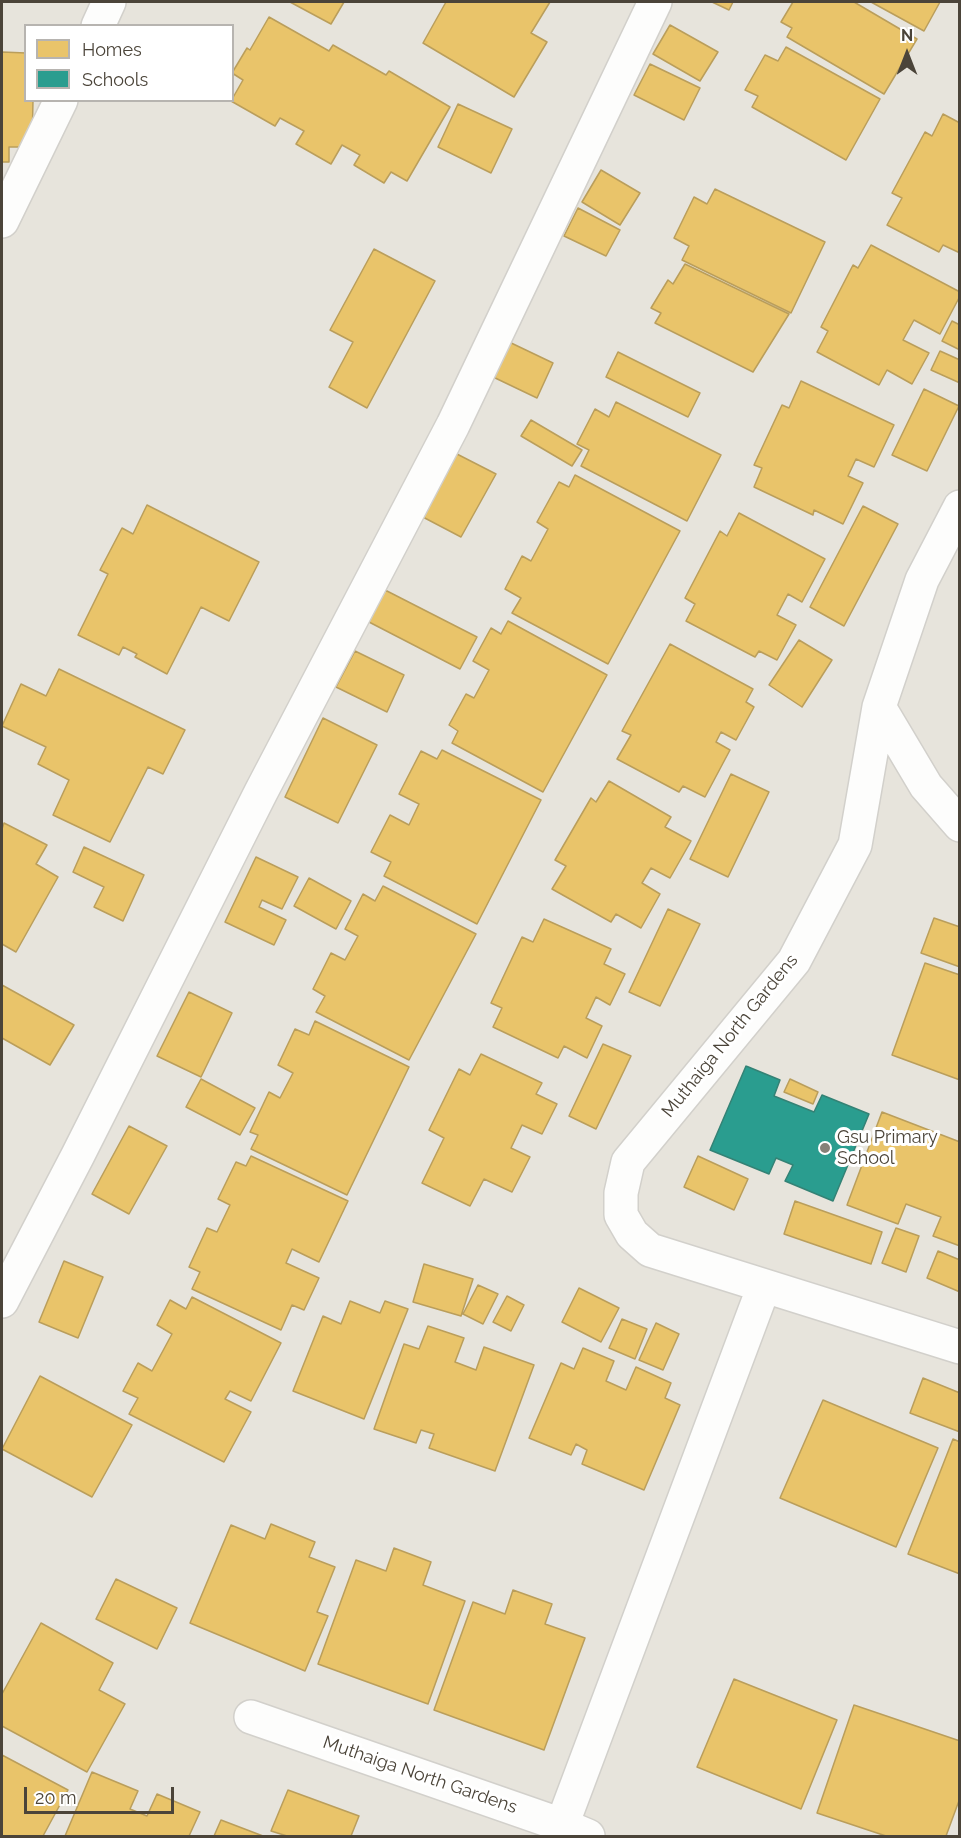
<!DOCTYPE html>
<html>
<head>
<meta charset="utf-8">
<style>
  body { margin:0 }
  #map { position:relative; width:961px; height:1838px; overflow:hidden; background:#f4f2ee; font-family:Raleway,sans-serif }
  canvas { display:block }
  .frame { position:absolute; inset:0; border:3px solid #4b4439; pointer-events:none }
  .legend { position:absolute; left:24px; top:24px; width:210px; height:78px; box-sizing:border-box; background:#fff; border:2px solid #b7b4b0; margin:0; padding:8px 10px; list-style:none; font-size:18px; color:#4b4439 }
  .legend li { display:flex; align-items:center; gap:12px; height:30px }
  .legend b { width:30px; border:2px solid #b7b4b0 }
  .north { position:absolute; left:877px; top:24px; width:60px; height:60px; -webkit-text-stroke:4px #fff; paint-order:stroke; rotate:0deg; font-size:16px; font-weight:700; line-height:24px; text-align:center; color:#4b4439 }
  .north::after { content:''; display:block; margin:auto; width:21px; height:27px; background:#4b4439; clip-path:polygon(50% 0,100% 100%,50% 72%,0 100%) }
  .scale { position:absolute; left:24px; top:1787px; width:150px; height:27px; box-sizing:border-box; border:3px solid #4b4439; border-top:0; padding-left:8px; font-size:18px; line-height:21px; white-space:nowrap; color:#4b4439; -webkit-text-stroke:4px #fff; paint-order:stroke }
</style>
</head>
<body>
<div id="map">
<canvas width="961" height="1838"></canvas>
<div class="frame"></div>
<ul class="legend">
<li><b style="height:16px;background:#e9c46a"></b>Homes</li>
<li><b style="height:16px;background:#2a9d8f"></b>Schools</li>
</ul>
<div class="north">N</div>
<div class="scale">20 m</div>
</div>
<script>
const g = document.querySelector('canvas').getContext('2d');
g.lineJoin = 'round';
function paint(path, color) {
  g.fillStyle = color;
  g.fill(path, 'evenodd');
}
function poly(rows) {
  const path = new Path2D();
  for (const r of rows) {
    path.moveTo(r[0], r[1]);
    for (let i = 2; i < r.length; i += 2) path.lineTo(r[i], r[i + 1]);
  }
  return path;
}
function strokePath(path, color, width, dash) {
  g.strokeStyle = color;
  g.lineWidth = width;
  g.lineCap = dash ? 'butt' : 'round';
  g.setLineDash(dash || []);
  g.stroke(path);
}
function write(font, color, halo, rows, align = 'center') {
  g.font = font + ' Raleway,sans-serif';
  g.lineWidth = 6;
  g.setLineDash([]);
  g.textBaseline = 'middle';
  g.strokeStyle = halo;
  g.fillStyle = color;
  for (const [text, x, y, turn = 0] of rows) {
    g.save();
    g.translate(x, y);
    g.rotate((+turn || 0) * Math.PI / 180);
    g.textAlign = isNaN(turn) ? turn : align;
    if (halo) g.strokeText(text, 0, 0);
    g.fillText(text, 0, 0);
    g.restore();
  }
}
const residential = poly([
  [2,2,959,2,959,1836,2,1836],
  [26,26,232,26,232,100,26,100]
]);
const homes = poly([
  [290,2,344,2,331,24,290,2],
  [446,2,550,2,531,33,547,42,514,97,423,43,446,2],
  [712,2,733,2,729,10,712,2],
  [793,2,854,2,917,39,884,94,787,37,792,28,781,22,793,2],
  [871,2,940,2,924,31,871,2],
  [269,17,329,51,333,45,386,75,389,71,450,107,407,181,391,172,384,183,354,165,360,155,342,145,331,164,296,144,304,131,280,118,275,126,231,101,243,80,232,73,247,48,250,50,269,17],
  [670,25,718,52,700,81,653,54,670,25],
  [786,47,880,99,846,160,752,107,758,96,745,90,765,55,778,61,786,47],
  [2,52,26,53,26,100,33,100,32,147,9,147,9,162,2,162,2,170,2,52],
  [650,64,700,88,684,120,634,95,650,64],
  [458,104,512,129,491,173,438,147,458,104],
  [943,114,960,123,960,253,943,245,939,252,887,225,902,198,892,193,925,132,932,136,943,114],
  [601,170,640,193,620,225,582,202,601,170],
  [715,189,825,242,791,313,682,260,689,246,674,238,694,197,707,204,715,189],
  [578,208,620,230,606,256,564,236,578,208],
  [871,245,960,292,960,296,940,334,914,320,903,340,929,353,912,384,887,370,879,385,817,352,828,331,821,327,853,265,858,268,871,245],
  [374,249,435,281,367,408,329,387,353,342,330,330,374,249],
  [685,264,789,314,753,372,655,323,661,313,651,308,668,280,673,284,685,264],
  [952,321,960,325,960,350,942,341,952,321],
  [507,341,553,363,537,398,491,376,507,341],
  [940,351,960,360,960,383,931,370,940,351],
  [618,352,700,393,688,417,606,377,618,352],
  [801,381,894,425,874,467,856,459,848,476,863,483,843,524,814,510,813,515,754,487,762,468,754,465,782,405,789,408,801,381],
  [924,389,959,406,927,471,892,455,924,389],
  [616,402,721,455,687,521,581,466,589,450,577,444,595,409,609,417,616,402],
  [531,420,582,450,572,466,521,436,531,420],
  [453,452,496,474,461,537,419,515,453,452],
  [575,475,680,531,608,664,512,613,521,598,505,589,522,556,531,561,548,529,537,522,559,482,569,487,575,475],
  [147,505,259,562,229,621,201,607,167,674,135,657,137,654,123,647,119,655,78,635,108,574,100,570,122,528,133,534,147,505],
  [863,506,898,524,844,626,810,607,863,506],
  [739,513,825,559,802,602,788,594,777,615,796,625,777,660,759,651,755,657,686,621,695,604,685,598,720,531,727,536,739,513],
  [385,590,477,637,460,669,369,622,385,590],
  [508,621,607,675,543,792,452,743,458,731,449,725,466,694,474,698,489,670,473,661,491,628,501,634,508,621],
  [799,640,832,660,802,707,769,685,799,640],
  [670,644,753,689,746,702,754,707,736,740,721,732,716,742,730,750,705,797,683,786,679,792,617,759,631,735,622,731,670,644],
  [355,651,404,675,387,712,336,687,355,651],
  [59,669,185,730,163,774,148,767,110,842,53,815,69,780,38,764,46,747,2,726,21,684,46,696,59,669],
  [323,718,377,745,338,823,285,797,323,718],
  [442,750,541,800,477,924,384,876,391,862,371,852,390,815,409,825,419,804,399,794,421,751,437,759,442,750],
  [731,774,769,792,728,877,690,859,731,774],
  [609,781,671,817,665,827,691,841,670,878,651,868,642,883,660,894,641,928,616,914,611,922,552,889,566,866,555,860,591,798,596,802,609,781],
  [4,823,47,845,36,864,58,877,16,952,2,944,2,829,4,823],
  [84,847,144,875,123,921,94,907,104,887,73,872,84,847],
  [256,857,298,877,282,909,262,900,259,907,286,920,274,945,225,922,256,857],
  [309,878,351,901,336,929,294,906,309,878],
  [383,886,476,934,409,1060,316,1012,325,996,313,989,331,953,345,960,358,936,345,929,363,894,375,901,383,886],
  [668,909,700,924,660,1006,629,992,668,909],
  [934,918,960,927,960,967,921,953,934,918],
  [544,919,611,949,604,964,625,974,610,1005,596,997,586,1018,602,1026,587,1058,564,1046,558,1058,493,1027,502,1008,491,1003,522,937,533,942,544,919],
  [925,963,960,975,960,1080,892,1055,925,963],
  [2,985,74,1025,50,1065,2,1038,2,985],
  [189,992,232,1013,201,1077,157,1056,189,992],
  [315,1021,409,1067,347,1195,251,1149,258,1135,250,1132,269,1092,280,1098,293,1073,278,1065,295,1029,309,1035,315,1021],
  [603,1044,631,1056,596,1129,569,1116,603,1044],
  [481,1054,542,1083,536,1094,557,1104,542,1134,522,1125,511,1148,530,1157,512,1192,484,1179,470,1206,422,1183,444,1138,429,1130,459,1069,470,1075,481,1054],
  [201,1079,255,1108,240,1135,186,1107,201,1079],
  [790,1079,818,1092,813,1104,784,1092,790,1079],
  [882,1112,960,1142,960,1246,933,1236,941,1217,906,1204,898,1224,847,1205,882,1112],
  [129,1126,167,1146,129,1214,92,1194,129,1126],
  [251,1156,348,1201,319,1262,292,1249,286,1263,319,1278,304,1310,292,1305,281,1330,192,1289,200,1272,189,1267,207,1228,217,1232,230,1205,218,1199,236,1162,246,1166,251,1156],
  [698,1156,748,1179,734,1210,684,1187,698,1156],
  [795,1201,882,1232,871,1264,784,1234,795,1201],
  [896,1228,919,1236,906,1272,882,1263,896,1228],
  [938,1251,960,1260,960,1292,927,1278,938,1251],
  [64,1261,103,1277,78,1338,39,1322,64,1261],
  [424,1264,473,1279,461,1316,413,1302,424,1264],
  [478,1285,498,1294,483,1324,463,1314,478,1285],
  [579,1288,619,1308,601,1342,562,1322,579,1288],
  [507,1296,524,1305,511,1331,493,1322,507,1296],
  [192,1297,281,1343,251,1401,230,1391,225,1399,251,1412,224,1462,129,1414,138,1398,123,1391,138,1363,152,1371,172,1334,157,1325,170,1300,186,1309,192,1297],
  [350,1301,380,1313,385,1301,408,1309,364,1419,293,1391,323,1316,341,1324,350,1301],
  [622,1319,647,1329,635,1359,609,1348,622,1319],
  [656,1323,679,1334,663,1370,639,1360,656,1323],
  [428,1326,464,1338,455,1362,476,1370,484,1347,534,1365,495,1471,429,1448,434,1434,421,1430,416,1443,374,1429,404,1344,419,1349,428,1326],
  [583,1348,614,1361,606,1381,626,1390,636,1367,671,1383,665,1398,680,1405,644,1490,582,1464,587,1450,576,1444,571,1455,529,1438,561,1363,574,1369,583,1348],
  [40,1376,132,1425,92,1497,2,1449,40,1376],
  [923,1378,960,1393,960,1432,910,1413,923,1378],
  [823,1400,938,1448,896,1547,780,1498,823,1400],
  [953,1439,960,1442,960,1574,908,1554,953,1439],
  [271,1524,315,1542,309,1557,335,1567,317,1612,328,1616,305,1671,190,1623,231,1525,265,1539,271,1524],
  [394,1548,431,1562,423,1585,465,1601,428,1704,318,1664,356,1560,386,1571,394,1548],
  [116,1579,177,1608,157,1649,96,1619,116,1579],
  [513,1590,552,1604,545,1624,585,1638,544,1750,434,1710,473,1602,505,1614,513,1590],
  [41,1623,113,1663,99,1690,125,1704,87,1772,2,1726,2,1694,41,1623],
  [734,1679,837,1720,801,1809,697,1767,734,1679],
  [854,1705,960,1741,960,1798,946,1836,886,1836,817,1813,854,1705],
  [2,1755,68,1790,43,1836,2,1836,2,1755],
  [92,1772,138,1791,130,1809,147,1816,157,1794,200,1812,189,1836,65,1836,92,1772],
  [288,1790,359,1816,351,1836,287,1836,271,1831,288,1790],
  [221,1820,263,1836,214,1836,221,1820]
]);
const schools = poly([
  [746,1066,780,1080,774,1096,814,1112,822,1095,869,1114,833,1201,785,1181,793,1165,776,1158,769,1174,710,1150,746,1066]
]);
const minor = poly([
  [98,26,109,2],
  [2,221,61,100],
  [960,507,922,580,879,707,855,845,794,961,628,1162,621,1193,621,1215,632,1234,650,1250,960,1347],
  [879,707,926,786,960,825],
  [2,1301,78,1155,261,792,453,425,655,2],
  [251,1717,562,1825,588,1836],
  [562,1825,764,1286]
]);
const markers = [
  [825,1148,6,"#868178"]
];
const streetNames = [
  ["Muthaiga North Gardens",730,1036,-51],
  ["Muthaiga North Gardens",420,1775,19]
];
const poiNames = [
  ["Gsu Primary",837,1138],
  ["School",837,1159]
];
paint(residential, '#e7e4dc');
paint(homes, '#e9c46a');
strokePath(homes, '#ba9e5b', 1.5);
paint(schools, '#2a9d8f');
strokePath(schools, '#348275', 1.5);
strokePath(minor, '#d2d0cb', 36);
strokePath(minor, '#fdfdfc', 33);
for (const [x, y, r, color] of markers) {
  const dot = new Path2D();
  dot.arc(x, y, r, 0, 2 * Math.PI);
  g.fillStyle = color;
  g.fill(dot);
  strokePath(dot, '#fff', 2);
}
write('18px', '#4b4439', '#fff', streetNames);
write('18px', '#4b4439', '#fff', poiNames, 'left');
</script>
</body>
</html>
